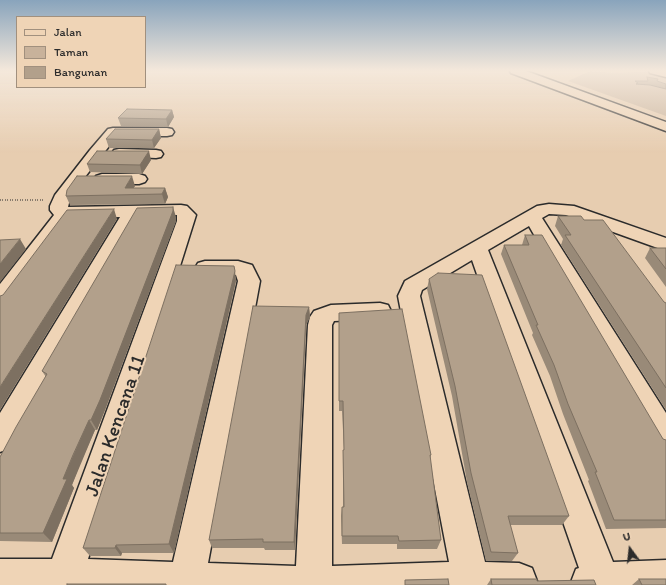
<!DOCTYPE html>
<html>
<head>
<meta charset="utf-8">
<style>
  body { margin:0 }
  #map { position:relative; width:666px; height:585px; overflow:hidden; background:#e7cdb0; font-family:Itim,sans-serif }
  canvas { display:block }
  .legend { position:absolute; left:16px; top:16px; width:130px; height:72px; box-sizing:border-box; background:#efd4b6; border:1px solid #a1907e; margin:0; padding:5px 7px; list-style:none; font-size:12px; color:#2b2b2b }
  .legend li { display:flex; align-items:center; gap:8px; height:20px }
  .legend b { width:20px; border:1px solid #a1907e }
  .north { position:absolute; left:610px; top:529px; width:40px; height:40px; -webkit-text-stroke:3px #efd4b6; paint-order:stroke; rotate:345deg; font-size:11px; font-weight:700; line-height:16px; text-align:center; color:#2b2b2b }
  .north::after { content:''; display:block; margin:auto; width:14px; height:18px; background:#2b2b2b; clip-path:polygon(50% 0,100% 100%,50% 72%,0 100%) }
</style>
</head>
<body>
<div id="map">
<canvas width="666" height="585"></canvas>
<ul class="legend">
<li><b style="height:5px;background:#efd4b6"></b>Jalan</li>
<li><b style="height:11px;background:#c8b29b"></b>Taman</li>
<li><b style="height:11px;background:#b2a08b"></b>Bangunan</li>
</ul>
<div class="north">U</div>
</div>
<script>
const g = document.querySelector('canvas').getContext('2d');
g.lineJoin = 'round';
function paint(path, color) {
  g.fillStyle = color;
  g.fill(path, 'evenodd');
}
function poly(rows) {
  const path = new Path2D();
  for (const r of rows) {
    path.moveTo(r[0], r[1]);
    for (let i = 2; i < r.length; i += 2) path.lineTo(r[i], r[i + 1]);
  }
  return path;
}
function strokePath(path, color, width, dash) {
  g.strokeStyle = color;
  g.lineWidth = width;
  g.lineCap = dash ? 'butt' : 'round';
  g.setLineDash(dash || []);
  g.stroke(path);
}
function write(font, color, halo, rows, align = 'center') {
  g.font = font + ' Itim,sans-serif';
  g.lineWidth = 4;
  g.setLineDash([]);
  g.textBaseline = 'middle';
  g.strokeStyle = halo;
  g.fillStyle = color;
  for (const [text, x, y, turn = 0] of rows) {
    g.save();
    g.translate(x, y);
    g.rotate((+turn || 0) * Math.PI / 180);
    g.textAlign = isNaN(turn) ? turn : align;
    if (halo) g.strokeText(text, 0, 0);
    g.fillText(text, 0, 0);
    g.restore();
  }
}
const green = poly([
  [590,71,618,73,652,71,666,75,666,84,657,81,636,81,638,83,637,84,650,85,666,89,666,116,568,81]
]);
const water = poly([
  [647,77,658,79,657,81,666,84,666,89,650,85,636,84,638,83,635,81,648,81,647,77]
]);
const path = poly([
  [0,200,44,200]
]);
const minor = poly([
  [649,71,666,71,666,77,650,73,649,71],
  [113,128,167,128,172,129,174,132,172,135,167,136,117,136,81,182,70,199,68,207,181,205,187,206,196,215,88,559,173,562,238,281,236,275,205,275,198,273,195,268,198,263,205,261,238,261,252,265,260,281,208,563,296,566,308,325,310,317,314,311,331,305,380,303,388,305,391,311,388,317,380,319,334,321,332,325,332,566,449,562,398,296,405,281,537,206,549,204,574,206,666,238,666,251,566,215,549,214,542,218,666,413,666,452,656,448,529,226,488,250,613,562,666,560,666,585,572,585,571,582,576,569,579,568,472,260,422,290,420,296,485,562,519,563,532,568,537,581,536,585,0,585,0,559,52,559,177,221,177,215,139,216,10,448,0,452,0,413,120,217,70,218,8,304,0,307,0,284,54,215,50,210,50,206,55,195,90,150,108,129,113,128],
  [119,149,156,150,161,151,163,154,161,157,156,158,114,156,112,153,114,150,119,149],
  [102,174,139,174,145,176,147,179,145,182,139,184,102,184,96,182,94,179,96,176,102,174]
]);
const highway = poly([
  [510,71,526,71,666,122,666,131,511,73,510,71]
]);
const wall = poly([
  [172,110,174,117,168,127,121,126,118,118],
  [159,129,161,138,154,148,109,148,106,139],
  [151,160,142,174,90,172,87,164],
  [135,186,133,188,165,188,168,197,165,204,70,205,66,196],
  [558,216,584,220,664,302,666,303,666,410,561,245,563,239,555,226],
  [176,217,176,221,105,410,97,430,95,430,80,464,72,485,74,488,52,542,0,541,0,457,46,377,42,371],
  [525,235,663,439,666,440,666,528,606,529,588,481,589,480,563,414,550,376,532,335,533,333,501,254,504,245,522,245],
  [650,248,666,248,666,287,645,258],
  [234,266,236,281,174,553,122,553,121,556,90,556,83,548],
  [429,279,569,516,562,525,510,525,518,553,512,561,486,561,467,482,452,396,427,289],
  [309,307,310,317,306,325,295,550,265,550,264,548,212,548,209,540],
  [339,313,431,455,430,459,441,540,437,549,397,549,397,544,342,544,341,516,342,507,343,507,343,450,344,450,342,411,339,411],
  [491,579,537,581,596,585,487,585],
  [639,579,666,585,632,585]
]);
const shadedWall = poly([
  [172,110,174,117,168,127,166,119],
  [159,129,161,138,154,148,152,140],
  [149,151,151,160,142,174,140,165],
  [132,176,135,186,129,195,125,188],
  [165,188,168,197,165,204,162,194],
  [173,207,176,217,176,221,105,410,97,430,91,420],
  [114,209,117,219,0,410,0,387],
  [20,239,26,249,0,282,0,264],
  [235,271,236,281,174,553,169,544],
  [309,307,310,317,306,325,295,550,294,542,306,315],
  [89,420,95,430,72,485,74,488,52,542,43,533,63,479],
  [116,545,122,553,121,556,115,548]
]);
const building = poly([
  [127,109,172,110,166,119,118,118,127,109],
  [115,129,159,129,152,140,106,139,115,129],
  [97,151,149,151,140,165,87,164,97,151],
  [77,176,132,176,125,188,165,188,162,194,66,196,67,190,77,176],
  [173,207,173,211,100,400,91,420,89,420,73,455,63,479,67,479,43,533,0,533,0,457,16,427,47,374,42,371,137,208,173,207],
  [114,209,0,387,0,296,3,295,67,210,114,209],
  [558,216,581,216,584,220,603,220,664,302,666,303,666,388,565,235,571,235,558,216],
  [525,235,542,235,663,439,666,440,666,520,614,520,595,472,597,472,568,404,554,365,536,325,538,325,504,245,529,245,525,235],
  [20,239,0,264,0,240,20,239],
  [650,248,666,248,666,269,650,248],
  [176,265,234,266,235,271,169,544,116,545,115,548,83,548,176,265],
  [438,273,482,275,569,516,508,516,518,553,491,552,471,473,455,386,429,279,438,273],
  [253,306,309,307,306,315,294,542,263,542,263,539,209,540,253,306],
  [402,309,431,455,430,455,441,540,399,541,398,536,342,536,342,507,344,507,343,450,344,450,343,401,339,401,339,313,402,309],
  [448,579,449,585,405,585,405,580,448,579],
  [491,579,537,579,537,581,594,580,596,585,492,585,491,579],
  [639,579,666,579,666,585,642,585,639,579],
  [67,584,166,584,166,585,67,585,67,584]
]);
const nearStreetnames = [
  ["Jalan Kencana 11",116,426,-71]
];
paint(green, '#c8b29b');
paint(water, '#9c8d7b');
strokePath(water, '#6f665b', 1);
strokePath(minor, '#2b2b2b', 3);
strokePath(highway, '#2b2b2b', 3);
strokePath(path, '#2b2b2b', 2, [0.5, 2]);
paint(minor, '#efd4b6');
paint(highway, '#efd4b6');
paint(wall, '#998a78');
paint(shadedWall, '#7d7061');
paint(building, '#b2a08b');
strokePath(building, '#7d7061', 1);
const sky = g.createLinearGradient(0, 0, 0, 153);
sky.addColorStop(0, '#89a4bc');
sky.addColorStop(0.46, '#f4e8db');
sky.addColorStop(1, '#f4e8db00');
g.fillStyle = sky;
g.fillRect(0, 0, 666, 153);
write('20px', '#2b2b2b', '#efd4b6', nearStreetnames);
</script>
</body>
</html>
